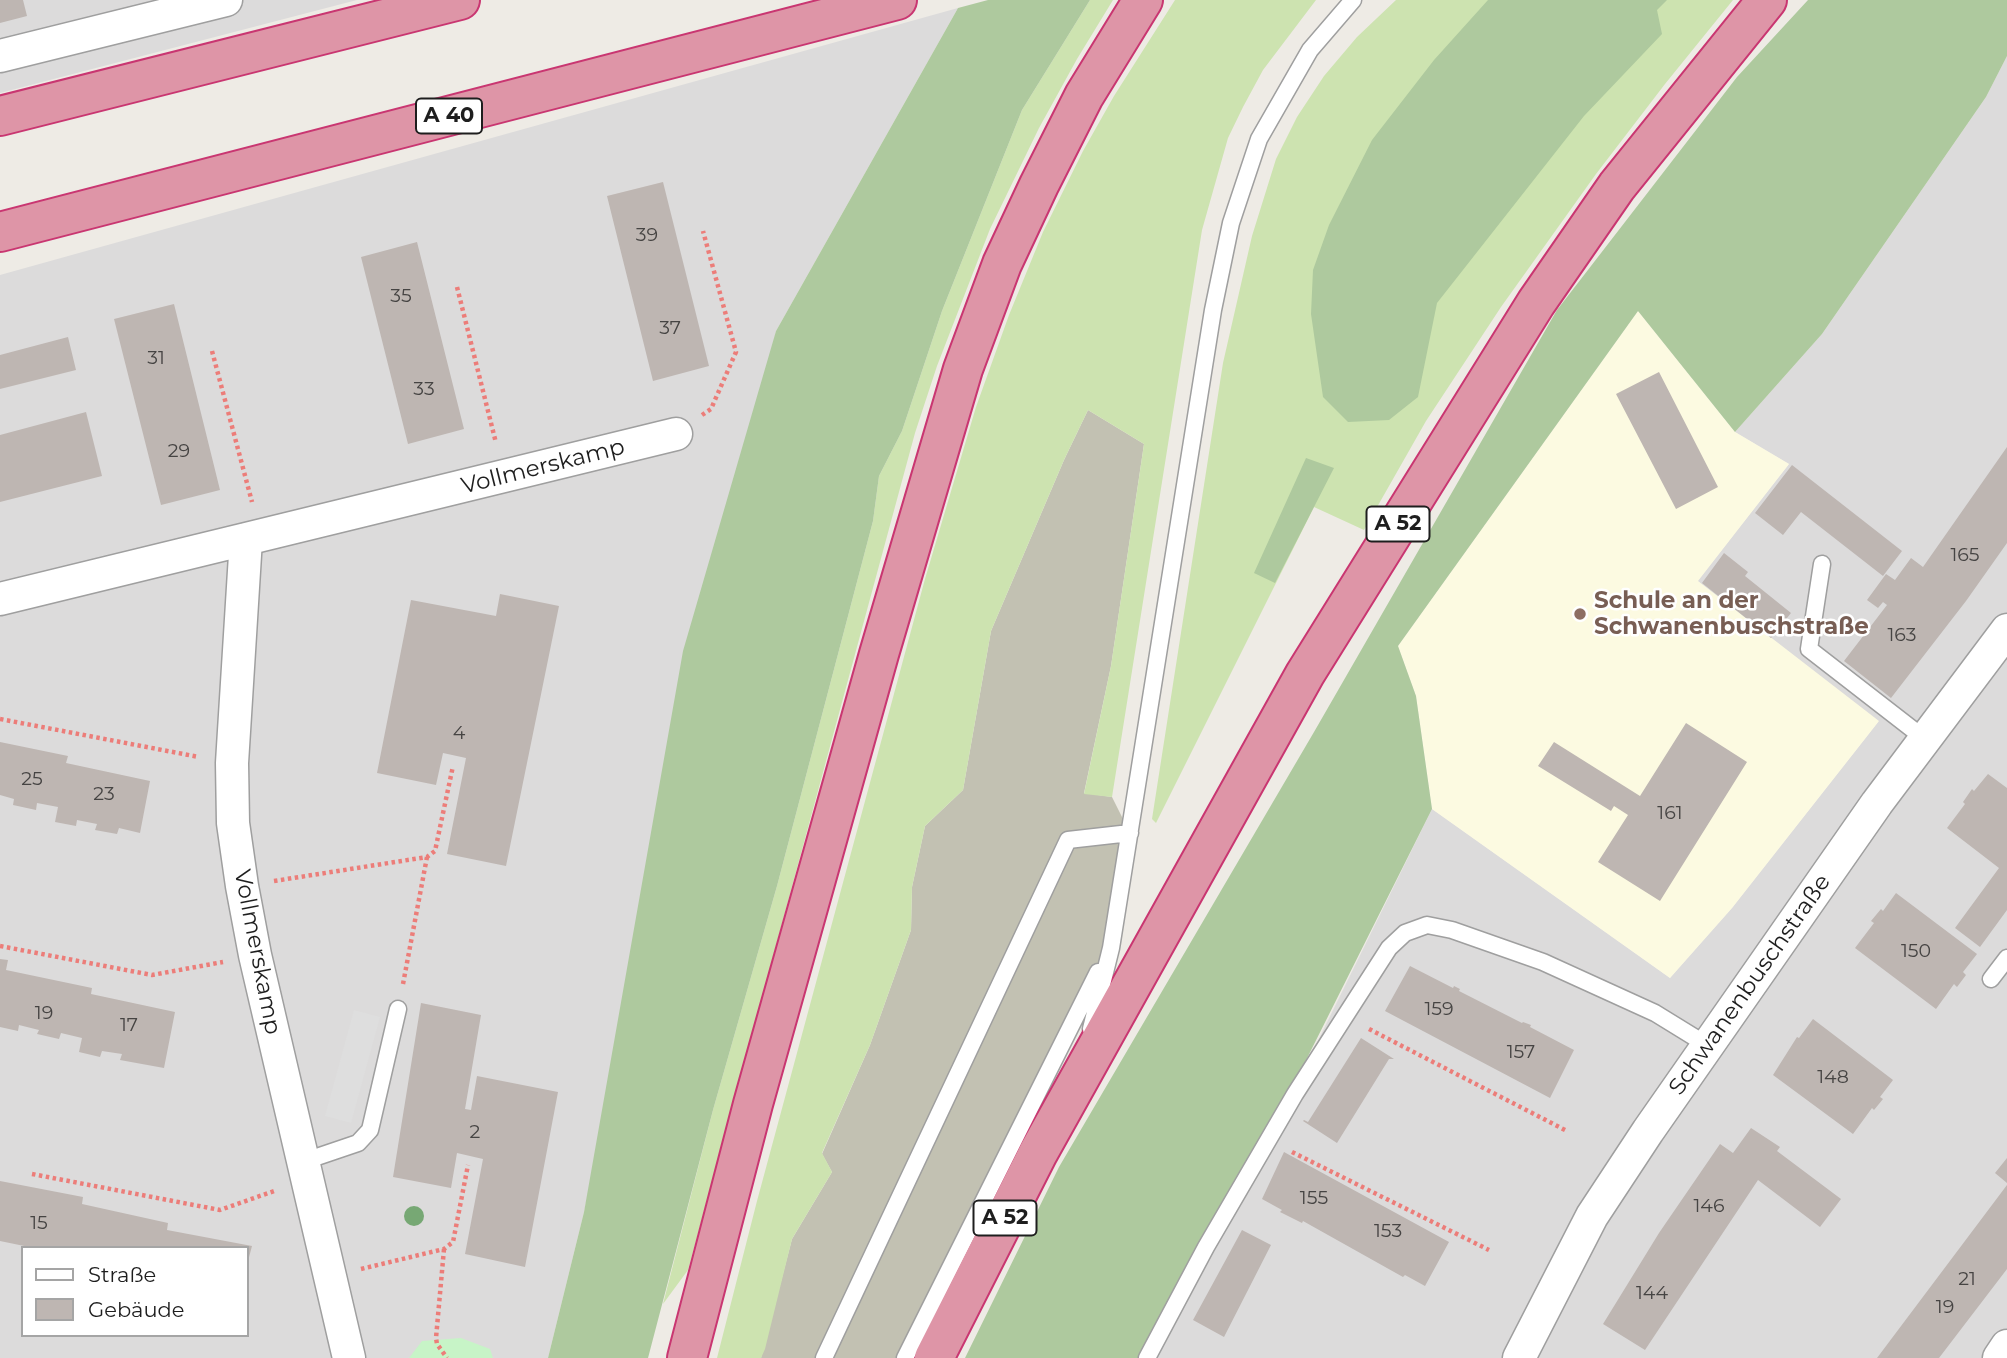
<!DOCTYPE html>
<html>
<head>
<meta charset="utf-8">
<style>
  body { margin:0 }
  #map { position:relative; width:2007px; height:1358px; overflow:hidden; background:#eeebe5; font-family:Montserrat,sans-serif }
  canvas { display:block }
  .legend { position:absolute; left:21px; top:1246px; width:228px; height:91px; box-sizing:border-box; background:#fff; border:2px solid #a5a5a5; margin:0; padding:9px 12px; list-style:none; font-size:21px; color:#1e1e1e }
  .legend li { display:flex; align-items:center; gap:14px; height:35px }
  .legend b { width:35px; border:2px solid #a5a5a5 }
</style>
</head>
<body>
<div id="map">
<canvas width="2007" height="1358"></canvas>
<ul class="legend">
<li><b style="height:9px;background:#fff"></b>Straße</li>
<li><b style="height:19px;background:#beb6b2"></b>Gebäude</li>
</ul>
</div>
<script>
const g = document.querySelector('canvas').getContext('2d');
g.lineJoin = 'round';
function paint(path, color) {
  g.fillStyle = color;
  g.fill(path, 'evenodd');
}
function poly(rows) {
  const path = new Path2D();
  for (const r of rows) {
    path.moveTo(r[0], r[1]);
    for (let i = 2; i < r.length; i += 2) path.lineTo(r[i], r[i + 1]);
  }
  return path;
}
function strokePath(path, color, width, dash) {
  g.strokeStyle = color;
  g.lineWidth = width;
  g.lineCap = dash ? 'butt' : 'round';
  g.setLineDash(dash || []);
  g.stroke(path);
}
function write(font, color, halo, rows, align = 'center') {
  g.font = font + ' Montserrat,sans-serif';
  g.lineWidth = 5;
  g.setLineDash([]);
  g.textBaseline = 'middle';
  g.strokeStyle = halo;
  g.fillStyle = color;
  for (const [text, x, y, turn = 0] of rows) {
    g.save();
    g.translate(x, y);
    g.rotate((+turn || 0) * Math.PI / 180);
    g.textAlign = isNaN(turn) ? turn : align;
    if (halo) g.strokeText(text, 0, 0);
    g.fillText(text, 0, 0);
    g.restore();
  }
}
const residential = poly([
  [0,0,357,0,0,93],
  [958,8,776,331,584,1212,548,1358,0,1358,0,275],
  [23,1248,247,1248,247,1335,23,1335],
  [2007,56,2007,1358,1149,1358,1275,1128,1432,809,1670,978,1732,908,1878,722,1697,581,1789,464,1735,432,1822,334,1986,97]
]);
const education = poly([
  [1638,311,1735,432,1789,464,1698,581,1879,721,1732,908,1670,978,1432,809,1416,696,1398,646]
]);
const construction = poly([
  [1088,410,1144,444,1111,666,1084,793,1112,797,1130,833,1111,948,905,1358,761,1358,792,1239,832,1172,822,1154,870,1045,911,930,912,887,925,826,963,790,991,631,1064,460]
]);
const grass = poly([
  [1090,0,1113,0,1077,59,1039,128,990,229,937,366,915,433,688,1270,663,1304,713,1110,777,886,873,521,879,476,902,431,942,311,1022,110],
  [1175,0,1316,0,1263,70,1243,107,1228,138,1202,230,1112,797,1084,794,1111,666,1144,444,1088,410,1064,460,991,631,963,790,925,826,912,887,911,930,870,1045,822,1153,832,1172,792,1239,765,1349,761,1358,717,1358,757,1201,925,579,976,407,1009,315,1043,232,1083,151,1114,96],
  [1396,0,1733,0,1665,84,1596,174,1501,307,1426,421,1364,530,1314,507,1156,823,1152,819,1223,363,1252,236,1276,159,1297,117,1324,76,1357,37]
]);
const forest = poly([
  [988,0,1090,0,1022,110,942,311,902,431,879,476,873,521,777,886,713,1110,648,1358,548,1358,584,1212,683,651,776,331,958,8],
  [1488,0,1667,0,1657,10,1662,34,1584,116,1437,303,1418,397,1389,420,1348,422,1323,397,1311,314,1313,270,1329,225,1372,140,1434,60],
  [1808,0,2007,0,2007,56,1986,97,1822,334,1735,432,1638,311,1398,646,1416,696,1432,809,1275,1122,1147,1358,965,1358,1059,1167,1314,732,1557,310,1737,77],
  [1306,458,1334,468,1275,583,1254,573]
]);
const park = poly([
  [461,1338,490,1349,493,1358,409,1358,422,1341]
]);
const parking = poly([
  [354,1010,380,1017,351,1123,325,1116]
]);
const building = poly([
  [0,0,23,0,27,16,0,23],
  [663,182,709,366,653,381,607,196],
  [417,242,464,429,408,444,361,257],
  [174,304,220,490,161,505,114,319],
  [68,337,76,370,0,389,0,355],
  [1659,372,1718,487,1676,509,1616,394],
  [86,412,102,476,0,502,0,435],
  [2007,447,2007,543,1966,601,1891,698,1844,661,1887,605,1883,602,1878,608,1867,600,1886,574,1895,580,1911,558,1923,567],
  [1792,465,1902,551,1883,576,1801,512,1783,535,1755,513],
  [1724,553,1748,572,1745,576,1791,613,1771,638,1702,583],
  [500,594,559,606,506,866,447,854,466,758,443,753,436,785,377,773,411,600,496,616],
  [1686,723,1747,762,1660,901,1598,862,1628,815,1614,806,1611,811,1538,766,1554,742,1640,796],
  [0,742,68,756,66,763,150,781,140,833,119,828,117,834,95,830,97,824,77,820,76,826,55,822,58,807,37,803,36,810,13,805,14,799,0,795],
  [1988,774,2007,788,2007,910,1980,947,1955,928,1999,868,1947,828,1965,804,1963,802,1972,789,1974,791],
  [1896,893,1977,954,1963,972,1966,975,1957,987,1954,984,1936,1009,1855,948,1874,923,1871,921,1881,909,1883,911],
  [0,959,8,960,6,970,92,988,91,994,175,1012,164,1068,120,1060,122,1054,102,1051,100,1057,79,1052,82,1038,61,1033,59,1039,37,1034,39,1030,19,1025,18,1031,0,1027],
  [1410,966,1453,988,1454,986,1460,989,1459,991,1522,1023,1523,1022,1531,1025,1530,1027,1574,1050,1550,1098,1385,1011],
  [421,1003,481,1015,465,1109,471,1110,477,1076,558,1092,525,1267,465,1254,483,1159,457,1153,451,1188,393,1177],
  [1813,1019,1893,1080,1880,1097,1883,1099,1874,1110,1872,1108,1853,1134,1773,1075,1797,1037,1799,1038],
  [1361,1038,1394,1059,1389,1059,1337,1143,1303,1121,1304,1120,1308,1122],
  [1751,1128,1780,1147,1777,1151,1841,1199,1820,1227,1758,1180,1645,1350,1603,1324,1659,1233,1720,1144,1733,1153],
  [1284,1152,1449,1242,1425,1286,1405,1275,1403,1277,1303,1221,1302,1223,1280,1212,1282,1210,1262,1199],
  [2007,1158,2007,1183,1995,1173],
  [0,1181,83,1197,82,1204,168,1223,167,1230,252,1246,248,1261,247,1248,34,1248,0,1241],
  [2007,1185,2007,1269,1939,1358,1877,1358],
  [1242,1230,1271,1245,1224,1337,1193,1320]
]);
const path = poly([
  [457,287,496,443],
  [212,351,252,502],
  [702,415,711,409,736,352,703,231],
  [0,719,199,757],
  [274,881,427,857,435,851,453,766],
  [0,946,152,975,223,962],
  [403,984,427,857],
  [1369,1029,1567,1131],
  [1292,1152,1489,1250],
  [32,1174,220,1210,277,1190],
  [444,1249,436,1338,437,1344,447,1358],
  [361,1269,444,1249,453,1242,468,1165]
]);
const lane = poly([
  [1822,564,1809,649,1925,739],
  [1991,979,2007,958],
  [1091,1029,1111,948,1213,310,1231,223,1259,139,1310,50,1353,0],
  [302,1162,358,1143,370,1130,398,1009],
  [824,1358,1068,840,1130,833],
  [905,1358,1098,972],
  [1147,1358,1206,1247,1295,1094,1389,948,1405,933,1427,925,1452,930,1543,962,1655,1013,1707,1045]
]);
const street = poly([
  [0,56,226,0],
  [0,599,246,539],
  [349,1358,255,955,242,886,233,823,232,763,246,539,676,434],
  [1519,1358,1592,1216,1648,1131,1877,803,2007,630],
  [1999,1358,2007,1346]
]);
const highway = poly([
  [0,116,460,0],
  [0,232,897,0],
  [687,1358,753,1104,879,654,963,369,1002,264,1039,185,1084,96,1143,0],
  [934,1358,1038,1153,1305,674,1536,303,1617,186,1767,0]
]);
const trees = [
  [414,1216]
];
const markers = [
  [1580,614,7,"#8d6e63"]
];
const numberNames = [
  ["39",647,235],
  ["35",401,296],
  ["37",670,328],
  ["31",156,358],
  ["33",424,389],
  ["29",179,451],
  ["165",1965,555],
  ["163",1902,635],
  ["4",459,733],
  ["25",32,779],
  ["23",104,794],
  ["161",1670,813],
  ["150",1916,951],
  ["159",1439,1009],
  ["19",44,1013],
  ["17",129,1025],
  ["157",1521,1052],
  ["148",1833,1077],
  ["2",475,1132],
  ["155",1314,1198],
  ["146",1709,1206],
  ["15",39,1223],
  ["153",1388,1231],
  ["21",1967,1279],
  ["144",1652,1293],
  ["19",1945,1307]
];
const shields = [
  [449,116,66],
  [1398,524,63],
  [1005,1218,63]
];
const shieldNames = [
  ["A 40",449,116],
  ["A 52",1398,524],
  ["A 52",1005,1218]
];
const streetNames = [
  ["Vollmerskamp",543,467,-14],
  ["Vollmerskamp",257,952,79],
  ["Schwanenbuschstraße",1750,985,-55]
];
const educationNames = [
  ["Schule an der",1594,601],
  ["Schwanenbuschstraße",1594,627]
];
paint(residential, '#dcdbdb');
paint(education, '#fcfae1');
paint(construction, '#c2c1b2');
paint(grass, '#cde3b0');
paint(forest, '#aec99e');
paint(park, '#c7f4c7');
paint(parking, '#dedede');
paint(building, '#beb6b2');
strokePath(lane, '#9f9f9f', 19);
strokePath(street, '#9f9f9f', 35);
strokePath(highway, '#c93671', 42);
strokePath(path, '#ec7d79', 4.5, [3.5, 3.5]);
strokePath(lane, '#fff', 16);
strokePath(street, '#fff', 32);
strokePath(highway, '#de95a7', 38);
g.fillStyle = '#77a874';
for (const [x, y] of trees) {
  g.beginPath();
  g.arc(x, y, 10, 0, 2 * Math.PI);
  g.fill();
}
for (const [x, y, r, color] of markers) {
  const dot = new Path2D();
  dot.arc(x, y, r, 0, 2 * Math.PI);
  g.fillStyle = color;
  g.fill(dot);
  strokePath(dot, '#fff', 2.5);
}
write('19px', '#464443', null, numberNames);
for (const [x, y, w] of shields) {
  const box = new Path2D();
  box.roundRect(x - w / 2, y - 17.5, w, 35, 5);
  g.fillStyle = '#fff';
  g.fill(box);
  strokePath(box, '#1e1e1e', 2);
}
write('bold 21px', '#1e1e1e', null, shieldNames);
write('23px', '#1e1e1e', '#fff', streetNames);
write('bold 23px', '#785e54', '#fff', educationNames, 'left');
</script>
</body>
</html>
